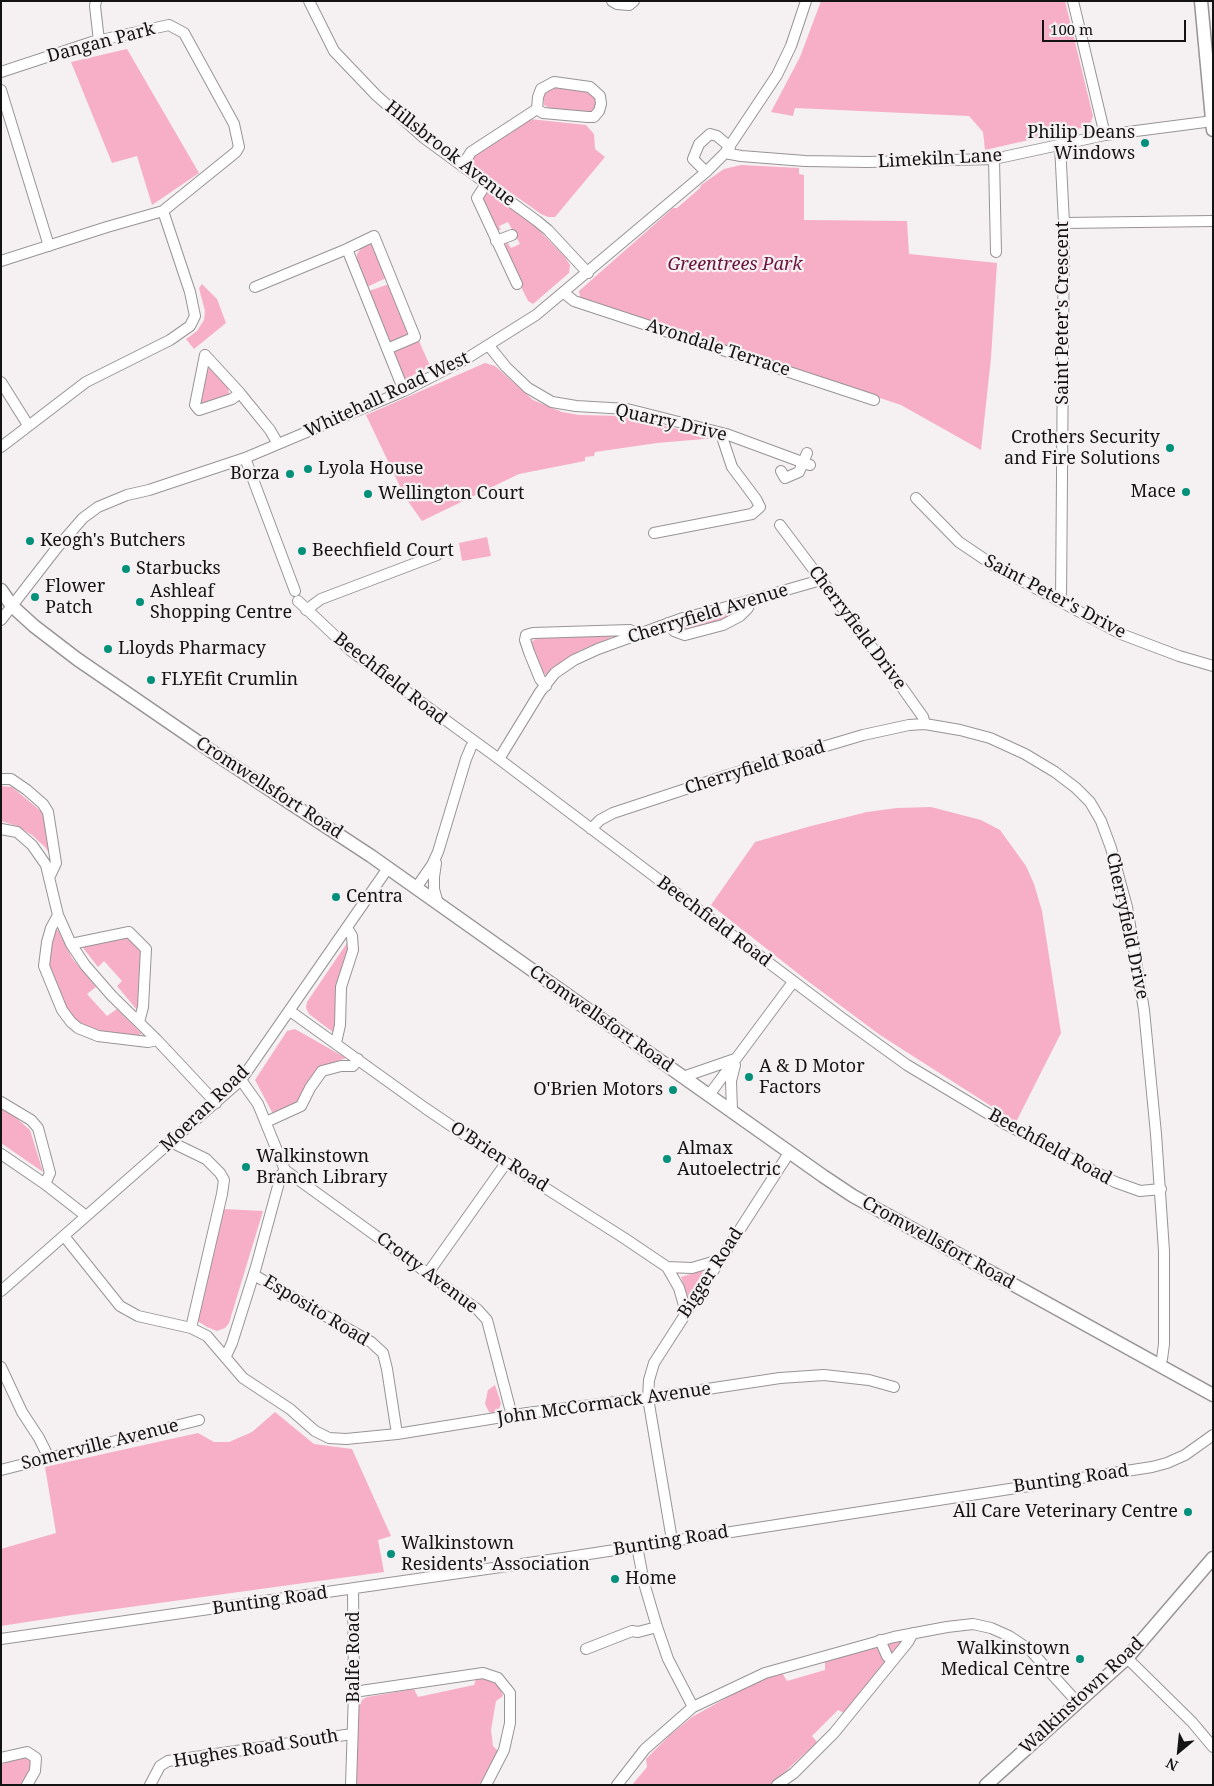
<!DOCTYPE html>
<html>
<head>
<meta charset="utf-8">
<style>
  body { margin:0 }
  #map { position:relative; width:1214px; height:1786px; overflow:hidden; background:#f5f1f2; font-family:"Noto Serif",serif }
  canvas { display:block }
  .frame { position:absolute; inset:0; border:2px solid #141313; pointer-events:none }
  .north { position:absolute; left:1154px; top:1726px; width:50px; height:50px; -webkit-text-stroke:4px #f5f1f2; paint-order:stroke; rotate:208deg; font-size:14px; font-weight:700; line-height:20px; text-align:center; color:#141313 }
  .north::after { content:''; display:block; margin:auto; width:18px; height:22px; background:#141313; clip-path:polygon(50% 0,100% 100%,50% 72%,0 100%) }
  .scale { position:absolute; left:1042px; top:20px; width:144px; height:22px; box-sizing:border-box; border:2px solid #141313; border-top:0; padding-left:6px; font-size:15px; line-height:18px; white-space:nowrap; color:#141313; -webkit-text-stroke:4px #f5f1f2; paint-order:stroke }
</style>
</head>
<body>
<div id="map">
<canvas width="1214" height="1786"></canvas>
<div class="frame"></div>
<div class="north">N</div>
<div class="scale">100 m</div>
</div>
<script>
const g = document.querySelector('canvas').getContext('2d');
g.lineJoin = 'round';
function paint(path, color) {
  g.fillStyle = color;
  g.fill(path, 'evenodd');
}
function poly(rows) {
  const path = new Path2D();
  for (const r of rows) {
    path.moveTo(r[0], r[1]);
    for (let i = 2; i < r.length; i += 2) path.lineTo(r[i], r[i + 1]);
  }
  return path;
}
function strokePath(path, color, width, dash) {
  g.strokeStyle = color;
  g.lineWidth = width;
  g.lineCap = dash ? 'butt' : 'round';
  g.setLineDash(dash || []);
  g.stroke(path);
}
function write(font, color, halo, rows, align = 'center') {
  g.font = font + ' "Noto Serif",serif';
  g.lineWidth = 4.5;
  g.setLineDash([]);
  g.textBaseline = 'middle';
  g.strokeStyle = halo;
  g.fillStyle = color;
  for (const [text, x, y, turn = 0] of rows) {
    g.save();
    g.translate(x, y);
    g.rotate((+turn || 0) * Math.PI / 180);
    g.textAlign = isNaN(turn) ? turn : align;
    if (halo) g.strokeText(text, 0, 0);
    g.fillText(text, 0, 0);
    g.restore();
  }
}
const green = poly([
  [821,1,1065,1,1093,116,1090,124,1086,127,985,150,983,132,969,116,795,108,793,116,771,112,800,57],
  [127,49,199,173,152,205,137,156,112,163,71,62],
  [558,85,588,90,592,93,597,101,596,108,591,113,557,111,549,108,544,105,543,95,545,90],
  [530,119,586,125,594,134,595,149,605,157,555,217,548,217,541,214,473,166,470,159],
  [741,165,799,168,799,174,804,175,804,220,907,221,909,254,997,263,991,358,981,450,901,405,587,301,580,297,579,291,673,208,677,208,700,188,701,185,724,169],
  [487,193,492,193,533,224,565,257,570,265,569,273,533,304,528,301,508,260,504,247,507,242,511,248,520,244,508,222,499,226,501,230,497,230,483,201,484,196],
  [368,243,374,244,386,278,367,287,357,262,357,254,362,247],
  [202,284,217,299,226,323,194,349,186,339,197,331,204,320,205,311,199,288],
  [389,284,411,334,389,343,369,291],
  [419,341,430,366,404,380,393,352],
  [485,363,495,366,533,400,562,412,579,415,622,416,716,438,657,443,595,452,594,456,585,457,585,461,519,474,422,521,405,497,366,415],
  [210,368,213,369,228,387,229,394,228,396,203,403,200,400,207,369],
  [487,537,491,556,462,561,459,543],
  [742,607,742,610,722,621,689,631,680,629,676,625],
  [619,634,579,651,551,669,546,675,540,670,532,648,531,642,540,636],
  [1,786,12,787,42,812,50,838,52,857,45,847,32,835,17,826,1,821],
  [931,807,981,820,1000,830,1026,866,1034,884,1042,911,1061,1033,1016,1122,880,1035,805,979,711,905,755,842,811,826,867,812,897,808],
  [53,930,58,930,72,958,96,987,87,994,107,1016,117,1009,142,1034,133,1037,101,1035,84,1028,71,1016,58,995,50,973,48,954],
  [125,935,139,943,142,958,137,1010,117,986,122,981,104,961,98,967,80,944],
  [349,940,350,943,337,988,334,1033,309,1014,306,1008,307,1002],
  [295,1029,346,1058,318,1068,306,1086,301,1101,273,1114,255,1080,287,1031],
  [1,1109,13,1115,30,1130,43,1172,1,1143],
  [223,1209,263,1211,229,1323,225,1328,217,1331,207,1327,196,1320,212,1260],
  [704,1270,688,1298,681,1277],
  [495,1385,501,1403,499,1410,495,1414,489,1412,485,1404,488,1390],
  [275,1412,314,1444,352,1449,391,1536,378,1540,384,1572,72,1615,1,1626,1,1549,56,1533,45,1467,198,1433,214,1442,229,1442,252,1432],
  [903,1641,877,1671,846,1714,838,1710,812,1736,817,1742,771,1785,632,1785,647,1767,646,1759,670,1735,692,1717,737,1692,781,1671,787,1681,825,1670,825,1660,867,1648],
  [477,1676,497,1682,503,1696,496,1701,491,1730,493,1746,498,1751,479,1785,356,1785,358,1706,360,1701,367,1697,414,1689,418,1697,474,1685],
  [26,1758,31,1762,32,1768,24,1785,1,1785,1,1765,14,1759]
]);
const minor = poly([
  [96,1,95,6,99,41],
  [309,1,334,51,376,95,424,138,537,221,548,230,588,273],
  [612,1,617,4,629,5,634,1],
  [1073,1,1105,135],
  [1,72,92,42,169,25,184,33,234,124,239,147,236,152,163,211,107,227,1,261],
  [554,82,590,87,600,96,601,104,599,111,594,117,588,117,543,113,537,109,538,97,541,89,554,82],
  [1,90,49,246],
  [1060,145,1064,223,1061,602],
  [725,153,741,156,805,161,867,162,994,159,1105,135,1213,121],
  [994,159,996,252],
  [462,166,471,152,537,109],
  [706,172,693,159,699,144,710,134,717,136,730,147],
  [486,184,477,198,517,284],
  [1064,223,1213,221],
  [496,241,512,235],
  [347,249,404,391],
  [255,287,347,249,374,236,415,337,387,349],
  [564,293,574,301,874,400],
  [489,346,506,367,528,388,552,402,576,406,627,409,647,414,726,434,810,465],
  [1,382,28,425],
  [240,393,232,399,199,410,195,405,205,355,240,393,248,403,270,430,278,444],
  [1,447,86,382,170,340,190,326,195,316,190,292,163,211],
  [245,458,295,591],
  [781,471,785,478,799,472,807,453],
  [916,498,959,542,996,567,1121,634,1179,656,1213,666],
  [780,525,901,686,923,717,925,724,960,730,990,738,1025,754,1055,772,1076,788,1090,802,1101,821,1111,848,1127,907,1144,1010,1156,1134,1164,1251,1164,1344,1162,1359,1158,1365],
  [654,533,752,514,760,507,756,499,732,467,723,440,726,434],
  [298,601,351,651,499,759,842,1018,907,1065,1007,1125,1115,1182,1140,1191,1161,1189],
  [306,610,321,599,437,555],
  [1,620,56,549,83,518,98,507,127,495,149,490,245,458,404,391,466,359,536,315,706,172,725,153,777,75,791,46,806,1],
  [668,623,674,631,685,635,723,625,740,616,748,608,751,600],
  [546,686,540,679,529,652,525,640,526,635,533,633,630,630,638,634],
  [499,759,540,692,555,673,574,660,598,649,683,618,716,610,821,580],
  [1,779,11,779,27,790,43,804,48,812,56,863,49,878],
  [1,829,17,832,32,845,46,865,58,915,71,944,85,965,112,996,157,1040,216,1103],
  [591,829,600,820,613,813,728,775,863,735,909,725,925,724],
  [436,863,434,877,434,889,438,904],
  [416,888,432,865,438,852,466,759,471,747,474,743],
  [58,915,51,928,47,942,44,966,62,1010,71,1022,78,1028,98,1036,148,1042,157,1040],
  [71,944,129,932,146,949,143,1007,139,1022],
  [290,1011,425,1108,506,1163,624,1238,667,1267,692,1268,719,1260],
  [336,1043,340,1025,341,987,353,950,352,936,347,928],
  [683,1077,735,1059],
  [241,1080,258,1104,285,1170],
  [709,1095,793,982],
  [1,1102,31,1120,38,1128,50,1173,45,1184],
  [732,1111,731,1081,735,1065],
  [266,1122,301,1106,310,1088,322,1071,341,1066,353,1066,358,1059],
  [171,1142,206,1159,220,1173,224,1180,222,1194,191,1328],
  [1,1154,45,1184,86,1216],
  [285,1170,477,1309,487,1320,512,1416],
  [64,1236,120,1306,138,1316,191,1328,207,1336,243,1378,290,1409,315,1431,329,1438,346,1439,397,1434,527,1413,648,1398,780,1378,824,1375,869,1380,894,1387],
  [667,1267,679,1288,686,1312],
  [428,1273,506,1163],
  [254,1275,371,1342,383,1353,387,1369,397,1434],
  [1,1291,241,1080,388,868],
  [226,1356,232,1343,256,1267,281,1175,285,1170],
  [1,1367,22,1412,39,1438,49,1458],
  [1,1470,199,1420],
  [672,1540,648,1398,649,1380,654,1363,789,1153],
  [637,1546,644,1583,657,1627,668,1659,693,1707],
  [1,1639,563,1558,1152,1467,1167,1463,1185,1455,1213,1435],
  [880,1640,887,1656,892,1661],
  [586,1649,632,1631,638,1632,657,1627],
  [1127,1658,1192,1722,1213,1747],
  [354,1692,483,1673,498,1678,510,1693,510,1723,504,1750,486,1785],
  [1,1758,27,1752,36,1758,35,1771,27,1785],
  [150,1785,160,1766,168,1761,352,1734],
  [351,1785,354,1692,353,1589],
  [617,1785,645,1749,693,1707,765,1673,894,1637,947,1627,973,1624,991,1628,1009,1636,1030,1650,1078,1703],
  [777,1785,794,1773,834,1733,908,1642,913,1633]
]);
const major = poly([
  [1201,1,1213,130],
  [1,590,12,606,34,626,77,659,214,753,371,856,823,1176,853,1196,1213,1395],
  [986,1785,1127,1658,1213,1558]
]);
const markers = [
  [1145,143,5,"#02907b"],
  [1170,448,5,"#02907b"],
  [308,469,5,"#02907b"],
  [290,474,5,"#02907b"],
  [1186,492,5,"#02907b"],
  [368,494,5,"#02907b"],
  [30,541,5,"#02907b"],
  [302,551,5,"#02907b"],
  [126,569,5,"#02907b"],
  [35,597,5,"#02907b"],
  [140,602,5,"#02907b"],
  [108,649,5,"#02907b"],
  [151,680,5,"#02907b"],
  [336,897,5,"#02907b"],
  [749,1077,5,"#02907b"],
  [673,1090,5,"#02907b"],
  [667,1159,5,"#02907b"],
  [246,1167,5,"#02907b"],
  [1188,1512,5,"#02907b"],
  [391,1554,5,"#02907b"],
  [615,1579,5,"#02907b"],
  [1080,1659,5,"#02907b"]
];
const streetNames = [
  ["Dangan Park",101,43,-15],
  ["Hillsbrook Avenue",450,154,38],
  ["Limekiln Lane",940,159,-3],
  ["Saint Peter's Crescent",1063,313,-90],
  ["Avondale Terrace",718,348,18],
  ["Whitehall Road West",387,395,-25],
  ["Quarry Drive",671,423,13],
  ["Saint Peter's Drive",1055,597,28],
  ["Cherryfield Avenue",708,614,-17],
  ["Cherryfield Drive",857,628,53],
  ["Beechfield Road",390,679,38],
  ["Cherryfield Road",755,768,-17],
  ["Cromwellsfort Road",269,788,33],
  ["Beechfield Road",714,922,37],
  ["Cherryfield Drive",1127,926,78],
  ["Cromwellsfort Road",601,1019,35],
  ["Moeran Road",205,1109,-44],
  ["Beechfield Road",1050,1147,29],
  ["O'Brien Road",499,1157,33],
  ["Cromwellsfort Road",938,1243,29],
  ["Crotty Avenue",427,1273,37],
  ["Bigger Road",711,1273,-57],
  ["Esposito Road",316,1311,31],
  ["John McCormack Avenue",604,1404,-8],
  ["Somerville Avenue",100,1445,-14],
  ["Bunting Road",1071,1479,-8],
  ["Bunting Road",671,1541,-9],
  ["Bunting Road",270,1601,-8],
  ["Balfe Road",354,1657,-90],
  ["Walkinstown Road",1082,1696,-43],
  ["Hughes Road South",256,1749,-9]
];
const poiNames = [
  ["Philip Deans",1135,133,"right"],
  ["Windows",1135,154,"right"],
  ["Crothers Security",1160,438,"right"],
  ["and Fire Solutions",1160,459,"right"],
  ["Lyola House",318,469],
  ["Borza",280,474,"right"],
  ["Mace",1176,492,"right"],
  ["Wellington Court",378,494],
  ["Keogh's Butchers",40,541],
  ["Beechfield Court",312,551],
  ["Starbucks",136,569],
  ["Flower",45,587],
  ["Patch",45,608],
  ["Ashleaf",150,592],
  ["Shopping Centre",150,613],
  ["Lloyds Pharmacy",118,649],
  ["FLYEfit Crumlin",161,680],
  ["Centra",346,897],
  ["A & D Motor",759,1067],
  ["Factors",759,1088],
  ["O'Brien Motors",663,1090,"right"],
  ["Almax",677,1149],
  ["Autoelectric",677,1170],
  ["Walkinstown",256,1157],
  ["Branch Library",256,1178],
  ["All Care Veterinary Centre",1178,1512,"right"],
  ["Walkinstown",401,1544],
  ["Residents' Association",401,1565],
  ["Home",625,1579],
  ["Walkinstown",1070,1649,"right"],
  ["Medical Centre",1070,1670,"right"]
];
const parkNames = [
  ["Greentrees Park",735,265]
];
paint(green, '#f7afc7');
strokePath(minor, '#989495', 12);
strokePath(major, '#989495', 15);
strokePath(minor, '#fff', 10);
strokePath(major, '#fff', 12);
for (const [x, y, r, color] of markers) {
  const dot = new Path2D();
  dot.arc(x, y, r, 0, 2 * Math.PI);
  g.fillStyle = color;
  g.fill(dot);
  strokePath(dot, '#f5f1f2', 2);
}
write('18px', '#141313', '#f5f1f2', streetNames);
write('18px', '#141313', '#f5f1f2', poiNames, 'left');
write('italic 18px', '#6c123d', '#f5f1f2', parkNames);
</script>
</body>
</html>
